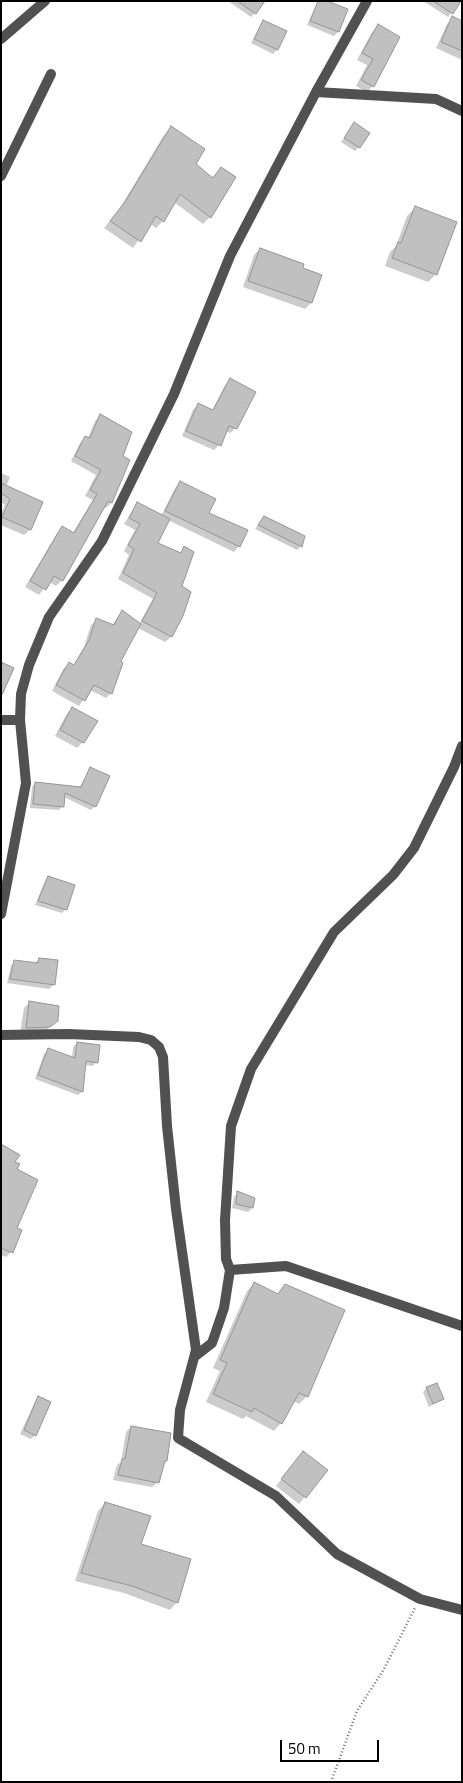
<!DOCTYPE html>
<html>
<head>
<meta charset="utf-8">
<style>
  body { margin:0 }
  #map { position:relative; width:463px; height:1783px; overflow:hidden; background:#fff; font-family:"Titillium Web",sans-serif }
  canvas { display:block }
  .frame { position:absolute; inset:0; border:2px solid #000; pointer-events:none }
  .scale { position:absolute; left:280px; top:1740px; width:99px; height:22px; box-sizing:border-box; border:2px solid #000; border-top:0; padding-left:6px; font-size:15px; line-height:18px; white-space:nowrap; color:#000; -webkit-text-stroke:4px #fff; paint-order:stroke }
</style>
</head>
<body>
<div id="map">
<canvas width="463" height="1783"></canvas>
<div class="frame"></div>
<div class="scale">50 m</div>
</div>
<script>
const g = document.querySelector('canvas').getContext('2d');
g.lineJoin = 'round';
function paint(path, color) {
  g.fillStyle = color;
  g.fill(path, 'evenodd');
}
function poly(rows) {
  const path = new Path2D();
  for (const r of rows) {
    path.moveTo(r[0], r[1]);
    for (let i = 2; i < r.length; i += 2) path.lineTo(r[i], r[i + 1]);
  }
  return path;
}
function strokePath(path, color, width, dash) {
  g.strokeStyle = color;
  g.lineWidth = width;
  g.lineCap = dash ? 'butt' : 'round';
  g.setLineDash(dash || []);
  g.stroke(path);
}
const shadow = poly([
  [228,1,255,1,255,13,251,17],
  [318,1,323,1,338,32,334,36,307,25],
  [423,1,460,1,448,17],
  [453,18,462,22,462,60,436,48,447,24],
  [263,22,277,50,273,54,251,43],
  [378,26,373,86,367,92,356,86,367,65,357,60,372,32],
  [171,128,195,165,212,178,221,169,210,217,203,224,174,202,163,221,156,228,150,224,133,248,104,228,118,211,164,135],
  [351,128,359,147,355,151,341,142],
  [415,208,436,274,428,282,385,266,390,252,396,246,407,216],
  [260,249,301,269,311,303,305,309,243,287,254,255],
  [230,380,236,428,230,433,225,431,219,445,214,450,182,436,193,410,198,405,212,411,225,385],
  [100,416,121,457,129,461,111,503,106,508,103,507,62,580,56,586,49,582,39,595,25,587,57,533,62,528,72,534,93,500,85,496,96,475,71,461,80,443,86,437,88,438,95,421],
  [1,473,10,477,6,487,42,502,30,530,24,535,1,525,1,514,5,505,1,502],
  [181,482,239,546,234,552,168,520,156,543,179,554,184,548,181,587,182,615,171,637,165,642,138,628,120,662,111,693,106,698,90,690,79,706,52,691,63,669,69,664,73,666,84,647,91,625,97,619,112,625,122,611,139,624,153,599,118,579,129,555,124,551,135,530,124,524,137,504,161,516,175,488],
  [260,522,301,546,297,550,255,529],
  [72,708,83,742,77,748,55,736,66,715],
  [90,770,95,806,91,810,64,797,63,806,59,810,30,808,32,787,35,783,79,788],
  [49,877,66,909,62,913,35,905,45,881],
  [39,959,53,985,49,989,7,983,11,966,15,962,35,963],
  [30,1002,57,1020,43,1033,20,1033,24,1008],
  [77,1043,96,1062,93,1066,85,1065,82,1092,78,1095,35,1079,44,1054,48,1050,72,1059,73,1047],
  [1,1145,14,1162,15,1170,15,1229,11,1252,6,1257,1,1255],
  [238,1193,252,1208,248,1212,232,1208,234,1197],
  [255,1283,277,1295,285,1286,307,1396,299,1404,293,1401,281,1423,274,1431,246,1416,243,1419,206,1402,220,1371,213,1368,247,1291],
  [427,1388,442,1399,429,1407,423,1392],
  [39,1398,35,1435,31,1439,20,1434,35,1402],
  [131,1427,166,1461,162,1464,158,1482,152,1487,113,1480,117,1465,121,1462,126,1432],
  [303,1453,326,1470,299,1504,276,1486],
  [105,1503,177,1602,170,1610,124,1593,75,1581,98,1511]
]);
const building = poly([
  [237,1,265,1,256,14,237,1],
  [318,1,327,1,348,9,339,32,310,21,318,1],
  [433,1,461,1,453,14,433,1],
  [452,16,462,21,462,51,441,42,452,16],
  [263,20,287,31,278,50,254,39,263,20],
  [378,24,400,37,374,87,361,80,373,59,362,53,378,24],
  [354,122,370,133,360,148,344,138,354,122],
  [171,126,205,149,196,164,213,178,221,167,236,177,211,218,180,194,164,222,156,216,141,242,110,221,125,202,171,126],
  [415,206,457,222,437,275,392,258,398,242,401,243,415,206],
  [260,248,304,264,303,268,322,275,312,303,248,281,260,248],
  [230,378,256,392,237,429,229,426,221,446,186,431,198,403,213,410,230,378],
  [100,414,132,432,123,456,130,460,112,503,108,501,63,581,54,576,46,590,30,581,62,526,74,533,97,494,90,490,101,470,75,456,85,436,90,438,100,414],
  [180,481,216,499,209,513,248,530,240,547,165,511,180,481],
  [1,483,43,502,31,530,2,517,10,499,1,493,1,483],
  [137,502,170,519,158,543,181,553,184,546,194,552,182,586,191,592,183,616,172,637,142,621,157,593,123,573,134,549,128,545,140,524,129,518,137,502],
  [264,516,305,536,302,547,258,525,264,516],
  [122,610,141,624,121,661,123,663,112,694,94,685,85,701,56,685,69,662,74,665,89,640,96,618,114,625,122,610],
  [1,662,14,668,1,697,1,662],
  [72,707,98,721,84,743,60,730,72,707],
  [90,767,110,776,96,807,65,793,64,807,33,804,35,782,81,787,90,767],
  [48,876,75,885,67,910,38,901,48,876],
  [39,958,58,960,55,985,10,979,14,960,38,963,39,958],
  [29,1001,59,1006,58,1021,50,1027,26,1028,29,1001],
  [77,1042,100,1045,98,1063,86,1061,83,1092,38,1075,48,1048,75,1058,77,1042],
  [1,1144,20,1155,15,1162,20,1164,17,1169,38,1180,17,1228,22,1230,13,1253,1,1248,1,1144],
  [237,1191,255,1198,253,1208,236,1204,237,1191],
  [254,1282,278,1294,285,1284,345,1310,308,1397,299,1393,282,1424,254,1408,252,1412,213,1394,227,1363,220,1360,254,1282],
  [437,1383,444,1399,433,1404,426,1387,437,1383],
  [38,1396,51,1402,36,1436,24,1430,38,1396],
  [131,1426,171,1433,167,1461,165,1461,159,1483,118,1475,122,1459,125,1459,131,1426],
  [303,1451,328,1470,306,1498,281,1479,303,1451],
  [105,1502,151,1516,141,1544,191,1559,178,1603,132,1586,81,1573,105,1502]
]);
const path = poly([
  [331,1782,357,1711,384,1669,415,1608]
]);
const street = poly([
  [1,39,45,1],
  [316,92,436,99,462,111],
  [1,176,51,74],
  [1,720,20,720],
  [1,914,26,783,20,720,21,694,29,665,49,617,102,541,174,394,230,256,316,92,367,1],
  [1,1035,68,1034,139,1037,151,1040,159,1047,163,1057,167,1126,176,1209,196,1350,180,1410,178,1438,276,1496,337,1554,420,1599,462,1610],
  [230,1270,286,1266,462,1326],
  [194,1357,212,1343,224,1308,230,1270,226,1259,225,1220,231,1126,251,1069,334,932,393,875,414,848,454,767,462,746]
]);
paint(shadow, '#0003');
paint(building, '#c0c0c0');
strokePath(building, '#959595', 1);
strokePath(path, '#737373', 2.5, [1, 2.5]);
strokePath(street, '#515151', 10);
</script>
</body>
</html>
